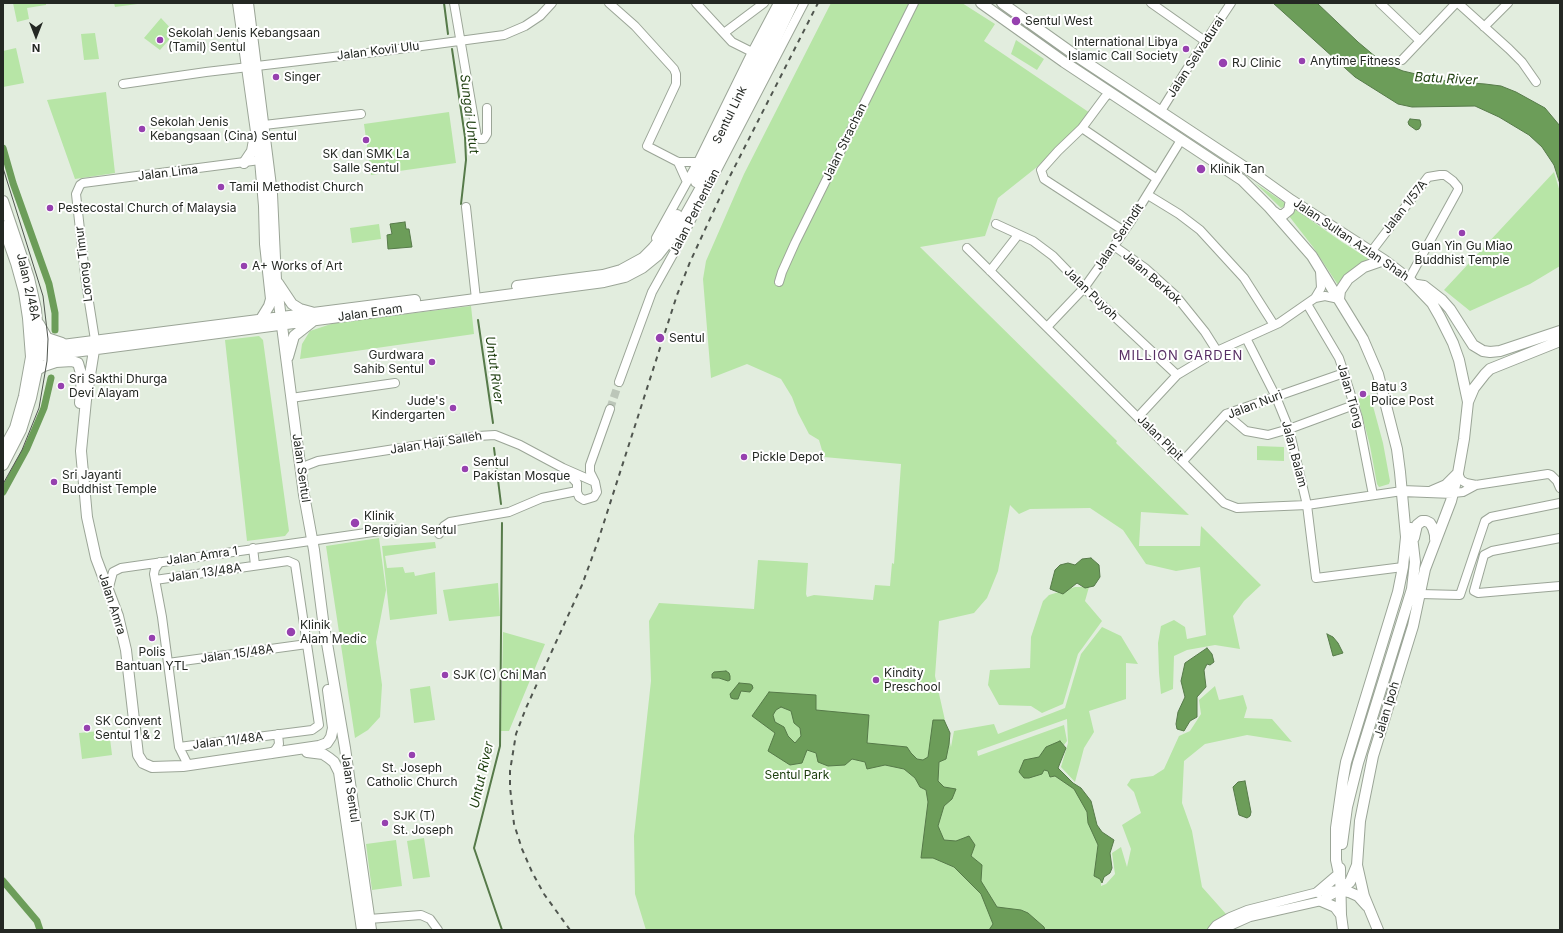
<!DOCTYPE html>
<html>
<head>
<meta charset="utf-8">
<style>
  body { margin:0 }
  #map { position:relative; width:1563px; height:933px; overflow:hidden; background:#e2edde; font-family:Inter,sans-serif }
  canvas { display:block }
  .frame { position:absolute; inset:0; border:4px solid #242823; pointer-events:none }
  .north { position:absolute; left:16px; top:16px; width:40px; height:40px; -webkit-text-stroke:3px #fff; paint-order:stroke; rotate:180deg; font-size:11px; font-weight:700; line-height:16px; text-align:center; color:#242823 }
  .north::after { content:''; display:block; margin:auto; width:14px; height:18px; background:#242823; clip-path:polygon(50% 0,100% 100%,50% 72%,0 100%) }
</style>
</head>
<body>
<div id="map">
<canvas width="1563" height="933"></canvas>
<div class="frame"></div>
<div class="north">N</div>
</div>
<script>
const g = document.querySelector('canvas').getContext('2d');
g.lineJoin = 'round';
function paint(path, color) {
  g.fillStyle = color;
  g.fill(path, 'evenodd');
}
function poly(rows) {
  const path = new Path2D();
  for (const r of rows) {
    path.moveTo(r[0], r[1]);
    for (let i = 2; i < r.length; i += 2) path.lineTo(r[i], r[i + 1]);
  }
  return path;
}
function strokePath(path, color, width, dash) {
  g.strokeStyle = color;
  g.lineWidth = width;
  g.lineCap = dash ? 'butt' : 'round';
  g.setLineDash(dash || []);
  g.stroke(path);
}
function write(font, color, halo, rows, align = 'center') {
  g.font = font + ' Inter,sans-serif';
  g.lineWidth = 4;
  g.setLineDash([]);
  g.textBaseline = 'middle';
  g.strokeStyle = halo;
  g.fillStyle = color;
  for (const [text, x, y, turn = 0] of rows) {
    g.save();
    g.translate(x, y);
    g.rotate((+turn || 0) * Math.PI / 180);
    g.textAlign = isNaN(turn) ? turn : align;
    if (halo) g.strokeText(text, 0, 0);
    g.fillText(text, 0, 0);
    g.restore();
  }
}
const green = poly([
  [13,3,46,3,46,5,27,8,29,19,17,22],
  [114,3,145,3,115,7],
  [831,3,962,3,995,24,984,41,1090,113,1080,126,1037,167,998,198,985,236,920,247,1117,441,1116,443,1189,515,1141,512,1139,546,1200,546,1201,526,1261,585,1244,601,1233,616,1240,649,1215,645,1187,650,1174,656,1173,689,1161,694,1159,673,1158,643,1161,626,1174,620,1185,627,1187,639,1206,635,1200,567,1176,571,1146,564,1123,530,1090,508,1030,509,1019,514,1010,505,998,571,987,598,974,613,939,621,935,676,951,747,954,731,994,724,998,734,1065,708,1081,654,1102,627,1121,636,1138,664,1126,663,1126,699,1089,711,1094,732,1084,748,1075,782,1061,767,1068,743,1067,719,977,751,978,756,1064,725,1067,741,1048,766,1079,792,1102,844,1101,886,1106,884,1115,874,1112,853,1121,847,1127,867,1131,849,1122,825,1141,813,1134,792,1127,785,1131,779,1153,776,1164,769,1179,736,1190,731,1201,714,1199,700,1215,686,1219,700,1243,695,1247,708,1244,718,1272,719,1292,742,1247,735,1205,744,1184,761,1182,803,1192,831,1202,887,1226,914,1207,930,646,930,635,894,634,836,651,681,649,621,659,603,754,609,758,560,808,563,806,594,807,597,814,595,873,600,875,585,890,586,892,563,894,564,901,464,824,457,819,440,809,434,798,413,792,397,781,379,747,364,711,378,703,279,706,261,744,174],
  [161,18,175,33,160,50,144,38],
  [95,33,99,59,84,60,81,34],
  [1016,40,1044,59,1037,70,1011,54],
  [16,48,24,83,3,87,3,51],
  [106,92,115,173,75,179,47,100],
  [449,112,456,163,371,175,364,124],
  [1554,172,1560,192,1560,266,1530,284,1470,311,1444,290],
  [1255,183,1285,203,1285,206,1281,208],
  [1295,209,1342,242,1369,259,1363,262,1344,277,1338,285,1313,247,1289,216],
  [379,224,381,239,352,243,350,228],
  [471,306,474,334,300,359,302,344,310,331,334,323],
  [259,336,263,340,289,531,285,536,247,541,225,340],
  [1370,395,1383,443,1390,481,1389,484,1379,487,1377,484,1370,446,1358,399],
  [1257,446,1284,447,1284,461,1257,460],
  [379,538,386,590,376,642,382,685,380,717,368,730,355,738,326,546],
  [435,542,436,548,385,556,387,568,403,567,405,573,414,572,415,576,435,572,437,614,390,620,382,546],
  [498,583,500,616,449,621,443,590],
  [1075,587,1089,587,1085,601,1102,621,1078,654,1063,704,1042,713,1031,706,999,705,988,685,990,670,1030,668,1031,637,1043,601,1049,595],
  [503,632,545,644,509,731,501,731],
  [430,686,435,720,414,723,410,689],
  [109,730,112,755,82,759,79,733],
  [424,838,430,877,413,879,407,841],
  [396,840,402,886,372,890,366,844]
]);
const water = poly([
  [1273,3,1317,3,1358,42,1383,63,1403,71,1446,81,1485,84,1501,86,1516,92,1545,108,1560,126,1560,184,1554,165,1542,147,1529,135,1499,117,1475,106,1412,107,1398,104,1355,77,1273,3],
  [1410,119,1420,120,1421,125,1419,129,1416,130,1409,125,1408,122,1410,119],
  [405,222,406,229,409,229,412,247,388,249,387,235,392,234,390,224,405,222],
  [1091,558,1099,565,1100,577,1094,586,1085,588,1077,583,1063,594,1050,589,1055,570,1060,565,1068,563,1075,565,1082,559,1091,558],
  [1327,634,1333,637,1338,643,1343,653,1333,656,1327,634],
  [1207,648,1212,654,1214,662,1210,665,1207,664,1204,670,1206,687,1197,697,1197,717,1190,721,1184,731,1177,729,1176,724,1178,712,1185,697,1181,681,1185,663,1207,648],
  [726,671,729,673,730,676,730,680,728,681,719,678,712,678,712,674,714,672,726,671],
  [739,683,750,684,752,685,753,688,750,692,741,691,738,699,734,699,731,698,730,694,739,683],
  [769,692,816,695,816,710,869,715,867,743,907,747,911,753,917,759,923,760,928,757,933,720,944,720,950,733,949,744,946,759,939,762,938,781,944,787,956,789,952,799,944,806,938,826,944,840,956,841,969,836,975,845,971,856,982,865,981,881,997,907,1021,910,1028,913,1044,927,1045,930,989,930,993,924,981,894,954,867,933,858,921,858,928,802,926,790,920,787,915,778,904,769,885,765,867,769,865,762,852,759,845,765,828,766,818,762,816,753,807,750,802,763,790,765,768,751,775,733,752,716,769,692],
  [781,707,791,711,794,723,800,728,801,736,795,743,788,736,784,727,775,722,773,715,776,710,781,707],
  [1060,741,1066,748,1058,768,1073,783,1081,788,1091,801,1097,825,1102,832,1114,840,1110,853,1112,868,1110,873,1104,877,1102,883,1100,879,1094,876,1098,845,1088,823,1087,812,1074,789,1055,776,1050,777,1048,771,1044,770,1042,774,1029,778,1024,778,1019,772,1024,760,1039,757,1046,747,1060,741],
  [1245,781,1251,812,1250,816,1247,818,1239,815,1233,787,1238,782,1245,781]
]);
const stream = poly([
  [444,3,448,34],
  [452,49,465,137,466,160,461,204],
  [478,320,493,423],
  [494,448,501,504],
  [502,930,474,848,500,746,502,523]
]);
const canal = poly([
  [3,148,13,183,49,284,55,313,55,330],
  [3,492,27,448,44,408,51,378],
  [3,881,37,921,40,930]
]);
const minorTunnel = poly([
  [610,409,619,382]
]);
const minor = poly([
  [454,3,477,137,480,139,484,139,487,134,487,108],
  [609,3,635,26,674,69,676,74,676,84,647,146,678,162,698,162],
  [696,3,732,42,752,52],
  [1151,3,1205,41],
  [1380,3,1420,41],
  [1458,3,1509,49,1522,62,1536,82],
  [1484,27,1508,3],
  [724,33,764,3],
  [1402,60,1456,3],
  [123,84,206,72,384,51,504,35,525,26,540,16,552,3],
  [1110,93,1105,97,1082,128,1058,151,1041,170,1044,179,1124,231],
  [1161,111,1187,69,1231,3],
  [264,125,361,114],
  [1082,128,1157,179],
  [678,162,687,182],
  [1148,195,1179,214,1200,230,1244,278,1274,325],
  [466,207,476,299],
  [996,224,1033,241,1053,256,1084,288,1177,375],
  [656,238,698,162,752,52,778,3],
  [1114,246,1145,268,1176,296,1205,332,1217,351],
  [967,248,1224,503,1237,508,1307,505,1402,491],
  [1371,252,1428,177,1440,175,1445,175,1453,181,1458,187,1458,190,1409,279],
  [990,271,1018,235],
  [779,282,782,272,795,243,914,3],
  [1315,298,1321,288,1320,271],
  [1307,304,1339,358,1344,373,1358,418,1373,495],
  [1047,327,1084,288,1114,246,1131,221,1181,140],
  [1246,338,1276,397,1289,429,1307,505,1316,578,1403,567],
  [95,340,86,283,76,194,80,185,83,183,260,160],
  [619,382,652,292,676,249,804,3],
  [291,398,395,383],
  [1226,414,1246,431,1268,435,1289,429,1354,405],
  [1138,417,1177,375,1217,351,1279,323,1315,298,1325,296,1339,299],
  [1183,461,1226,414,1344,373],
  [1458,473,1461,480,1466,483,1476,485,1548,474,1551,475,1557,481,1560,488],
  [301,475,305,466,318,461,478,436,495,435,520,445,563,468,595,482,597,492,594,497,584,500,579,497,577,492,577,483,563,468],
  [595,482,590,472,590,465,610,409],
  [1453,493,1463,492,1476,485],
  [439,534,444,526,450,522,509,512,542,498,577,491],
  [1560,538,1492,551,1484,555,1474,591,1478,593,1560,586],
  [253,548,255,565],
  [160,562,155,569,154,574,162,617,179,747,188,765],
  [155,580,288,561,295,564,319,725,312,730,179,747],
  [108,591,113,572,121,568,394,529],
  [1420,594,1460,595,1483,527,1485,521,1491,517,1560,503],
  [168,663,307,644],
  [271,754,276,749,279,744,278,734],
  [369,919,421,915,430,919,438,930],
  [1212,930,1216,925,1230,917,1247,910,1318,892,1340,890],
  [1221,930,1250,917,1321,901,1339,891]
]);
const major = poly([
  [238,3,260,160,264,206,265,244,271,299,269,306,261,319],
  [248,3,272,194,276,280,304,495,314,550,323,620,345,748,371,930],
  [981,3,1064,62,1242,180,1269,207,1312,256,1363,339,1378,374,1397,449,1400,472,1406,537,1403,567,1398,592,1346,762,1343,779,1336,828,1336,860,1339,874],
  [1002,3,1075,55,1252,172,1291,200,1384,260,1409,279,1432,303,1440,317,1453,343,1459,360,1468,402,1464,439,1458,473,1451,501,1425,569,1413,626,1373,756,1360,821,1357,865,1364,896,1378,930],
  [244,163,252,151,254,140],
  [696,182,785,3],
  [3,201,29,278,36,309,39,348,37,370,31,398,21,430,3,465],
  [1274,212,1278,215,1283,215,1289,210,1291,200],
  [3,226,16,263,24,292,28,318,31,357,24,396,15,428,3,450],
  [278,283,292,304,300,309,311,312],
  [1417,285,1424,286,1442,300,1450,309,1473,345,1483,351,1490,352,1500,351,1560,331],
  [517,286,603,275,621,270,643,258,653,248,671,226,677,215],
  [1339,299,1340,291,1348,279,1364,267,1384,260],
  [39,324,47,338,62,343],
  [95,344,86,400,81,451,87,517,96,558,118,616,126,650,138,755,143,763,152,767,183,766,319,746,327,743,331,737,333,728,328,690],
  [31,349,415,300],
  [31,357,82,351,604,282,625,277,642,268,658,255,676,232,709,173,755,83,793,3],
  [288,357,294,336,313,321],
  [37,370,44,366,56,362,72,361,78,363,82,377,80,403],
  [1468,402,1474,388,1485,374,1490,369,1560,341],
  [1402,491,1453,493],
  [1432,491,1446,485,1458,473],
  [1414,538,1417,525,1422,521,1426,521,1430,523,1433,528,1435,535,1435,539],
  [307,752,323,754,329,758,334,762,339,772,362,930],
  [1342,844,1347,807,1358,763,1412,589,1415,562,1411,528],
  [1340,868,1341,915,1343,930],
  [1340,890,1349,892,1358,896,1367,906],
  [1340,890,1350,882,1357,865],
  [1318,892,1339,874],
  [1321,901,1335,907,1341,915]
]);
const tram = poly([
  [3,168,43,296,48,339,47,361,39,408,22,450,3,484]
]);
const rail = poly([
  [570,930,544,894,532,872,522,849,514,824,510,787,510,771,516,734,526,708,582,585,597,544,677,295,690,262,728,180,818,3]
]);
const markers = [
  [1016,21,5,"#9641af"],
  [160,40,4,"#9641af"],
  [1186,49,4,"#9641af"],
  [1302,61,4,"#9641af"],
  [1223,63,5,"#9641af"],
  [276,77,4,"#9641af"],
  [142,129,4,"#9641af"],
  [366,140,4,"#9641af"],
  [1201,169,5,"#9641af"],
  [221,187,4,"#9641af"],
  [50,208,4,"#9641af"],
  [1462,233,4,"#9641af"],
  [244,266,4,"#9641af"],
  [660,338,5,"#9641af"],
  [432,362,4,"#9641af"],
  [61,386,4,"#9641af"],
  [1363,394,4,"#9641af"],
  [453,408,4,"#9641af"],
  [744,457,4,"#9641af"],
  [465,469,4,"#9641af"],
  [54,482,4,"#9641af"],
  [355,523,5,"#9641af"],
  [291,632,5,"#9641af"],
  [152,638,4,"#9641af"],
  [445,675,4,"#9641af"],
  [876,680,4,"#9641af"],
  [87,728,4,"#9641af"],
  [412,755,4,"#9641af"],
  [385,823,4,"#9641af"]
];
const poiNames = [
  ["Sentul West",1025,21],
  ["Sekolah Jenis Kebangsaan",168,33],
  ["(Tamil) Sentul",168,47],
  ["International Libya",1178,42,"right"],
  ["Islamic Call Society",1178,56,"right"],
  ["Anytime Fitness",1310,61],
  ["RJ Clinic",1232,63],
  ["Singer",284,77],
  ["Sekolah Jenis",150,122],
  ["Kebangsaan (Cina) Sentul",150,136],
  ["SK dan SMK La",366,154,"center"],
  ["Salle Sentul",366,168,"center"],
  ["Klinik Tan",1210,169],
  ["Tamil Methodist Church",229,187],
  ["Pestecostal Church of Malaysia",58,208],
  ["Guan Yin Gu Miao",1462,246,"center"],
  ["Buddhist Temple",1462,260,"center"],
  ["A+ Works of Art",252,266],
  ["Sentul",669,338],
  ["Gurdwara",424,355,"right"],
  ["Sahib Sentul",424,369,"right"],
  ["Sri Sakthi Dhurga",69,379],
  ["Devi Alayam",69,393],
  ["Batu 3",1371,387],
  ["Police Post",1371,401],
  ["Jude's",445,401,"right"],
  ["Kindergarten",445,415,"right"],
  ["Pickle Depot",752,457],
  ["Sentul",473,462],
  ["Pakistan Mosque",473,476],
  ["Sri Jayanti",62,475],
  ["Buddhist Temple",62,489],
  ["Klinik",364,516],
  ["Pergigian Sentul",364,530],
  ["Klinik",300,625],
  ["Alam Medic",300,639],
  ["Polis",152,652,"center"],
  ["Bantuan YTL",152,666,"center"],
  ["Kindity",884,673],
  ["Preschool",884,687],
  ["SJK (C) Chi Man",453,675],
  ["SK Convent",95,721],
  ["Sentul 1 & 2",95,735],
  ["St. Joseph",412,768,"center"],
  ["Catholic Church",412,782,"center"],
  ["SJK (T)",393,816],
  ["St. Joseph",393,830]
];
const streetNames = [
  ["Jalan Kovil Ulu",378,51,-7],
  ["Jalan Selvadurai",1196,57,-57],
  ["Sentul Link",730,115,-64],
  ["Jalan Strachan",845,142,-64],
  ["Jalan Lima",168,173,-7],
  ["Jalan 1/57A",1405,207,-52],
  ["Jalan Perhentian",695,212,-63],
  ["Jalan Serindit",1119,237,-56],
  ["Jalan Sultan Azlan Shah",1351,240,34],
  ["Lorong Timur",84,264,-97],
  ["Jalan Berkok",1152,278,41],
  ["Jalan 2/48A",28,287,77],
  ["Jalan Puyoh",1091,294,44],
  ["Jalan Enam",370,313,-8],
  ["Jalan Tiong",1350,396,74],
  ["Jalan Nuri",1255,405,-21],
  ["Jalan Pipit",1160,438,44],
  ["Jalan Haji Salleh",436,443,-9],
  ["Jalan Balam",1294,454,75],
  ["Jalan Sentul",301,468,82],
  ["Jalan Amra 1",202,556,-8],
  ["Jalan 13/48A",205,573,-8],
  ["Jalan Amra",112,604,72],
  ["Jalan 15/48A",237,654,-8],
  ["Jalan Ipoh",1387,710,-73],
  ["Jalan 11/48A",228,741,-7],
  ["Jalan Sentul",350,788,82]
];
const parkNames = [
  ["Sentul Park",797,775]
];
const waterNames = [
  ["Batu River",1446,79,3],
  ["Sungai Untut",469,114,83],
  ["Untut River",494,370,82],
  ["Untut River",482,775,-77]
];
const neighbourhoodNames = [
  ["MILLION GARDEN",1181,356]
];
paint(green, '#b7e5a6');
paint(water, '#6c9d59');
strokePath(water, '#567a49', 1);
strokePath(stream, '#567a49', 2);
strokePath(canal, '#6c9d59', 7);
strokePath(minorTunnel, '#bcc6b9', 8, [8, 4]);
strokePath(minor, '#9ba597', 10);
strokePath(major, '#9ba597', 12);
strokePath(minor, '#fff', 8);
strokePath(major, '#fff', 10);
strokePath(tram, '#50564f', 1);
strokePath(rail, '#50564f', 2, [5, 5]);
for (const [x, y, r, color] of markers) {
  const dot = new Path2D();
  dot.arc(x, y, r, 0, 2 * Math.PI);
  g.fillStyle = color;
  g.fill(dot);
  strokePath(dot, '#fff', 1.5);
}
write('12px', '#242823', '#fff', poiNames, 'left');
write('12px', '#242823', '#fff', streetNames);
write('12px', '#1f4010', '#fff', parkNames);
write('italic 13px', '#1d3e0e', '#fff', waterNames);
g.letterSpacing = '1px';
write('13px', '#582f65', '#fff', neighbourhoodNames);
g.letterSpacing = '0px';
</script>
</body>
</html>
